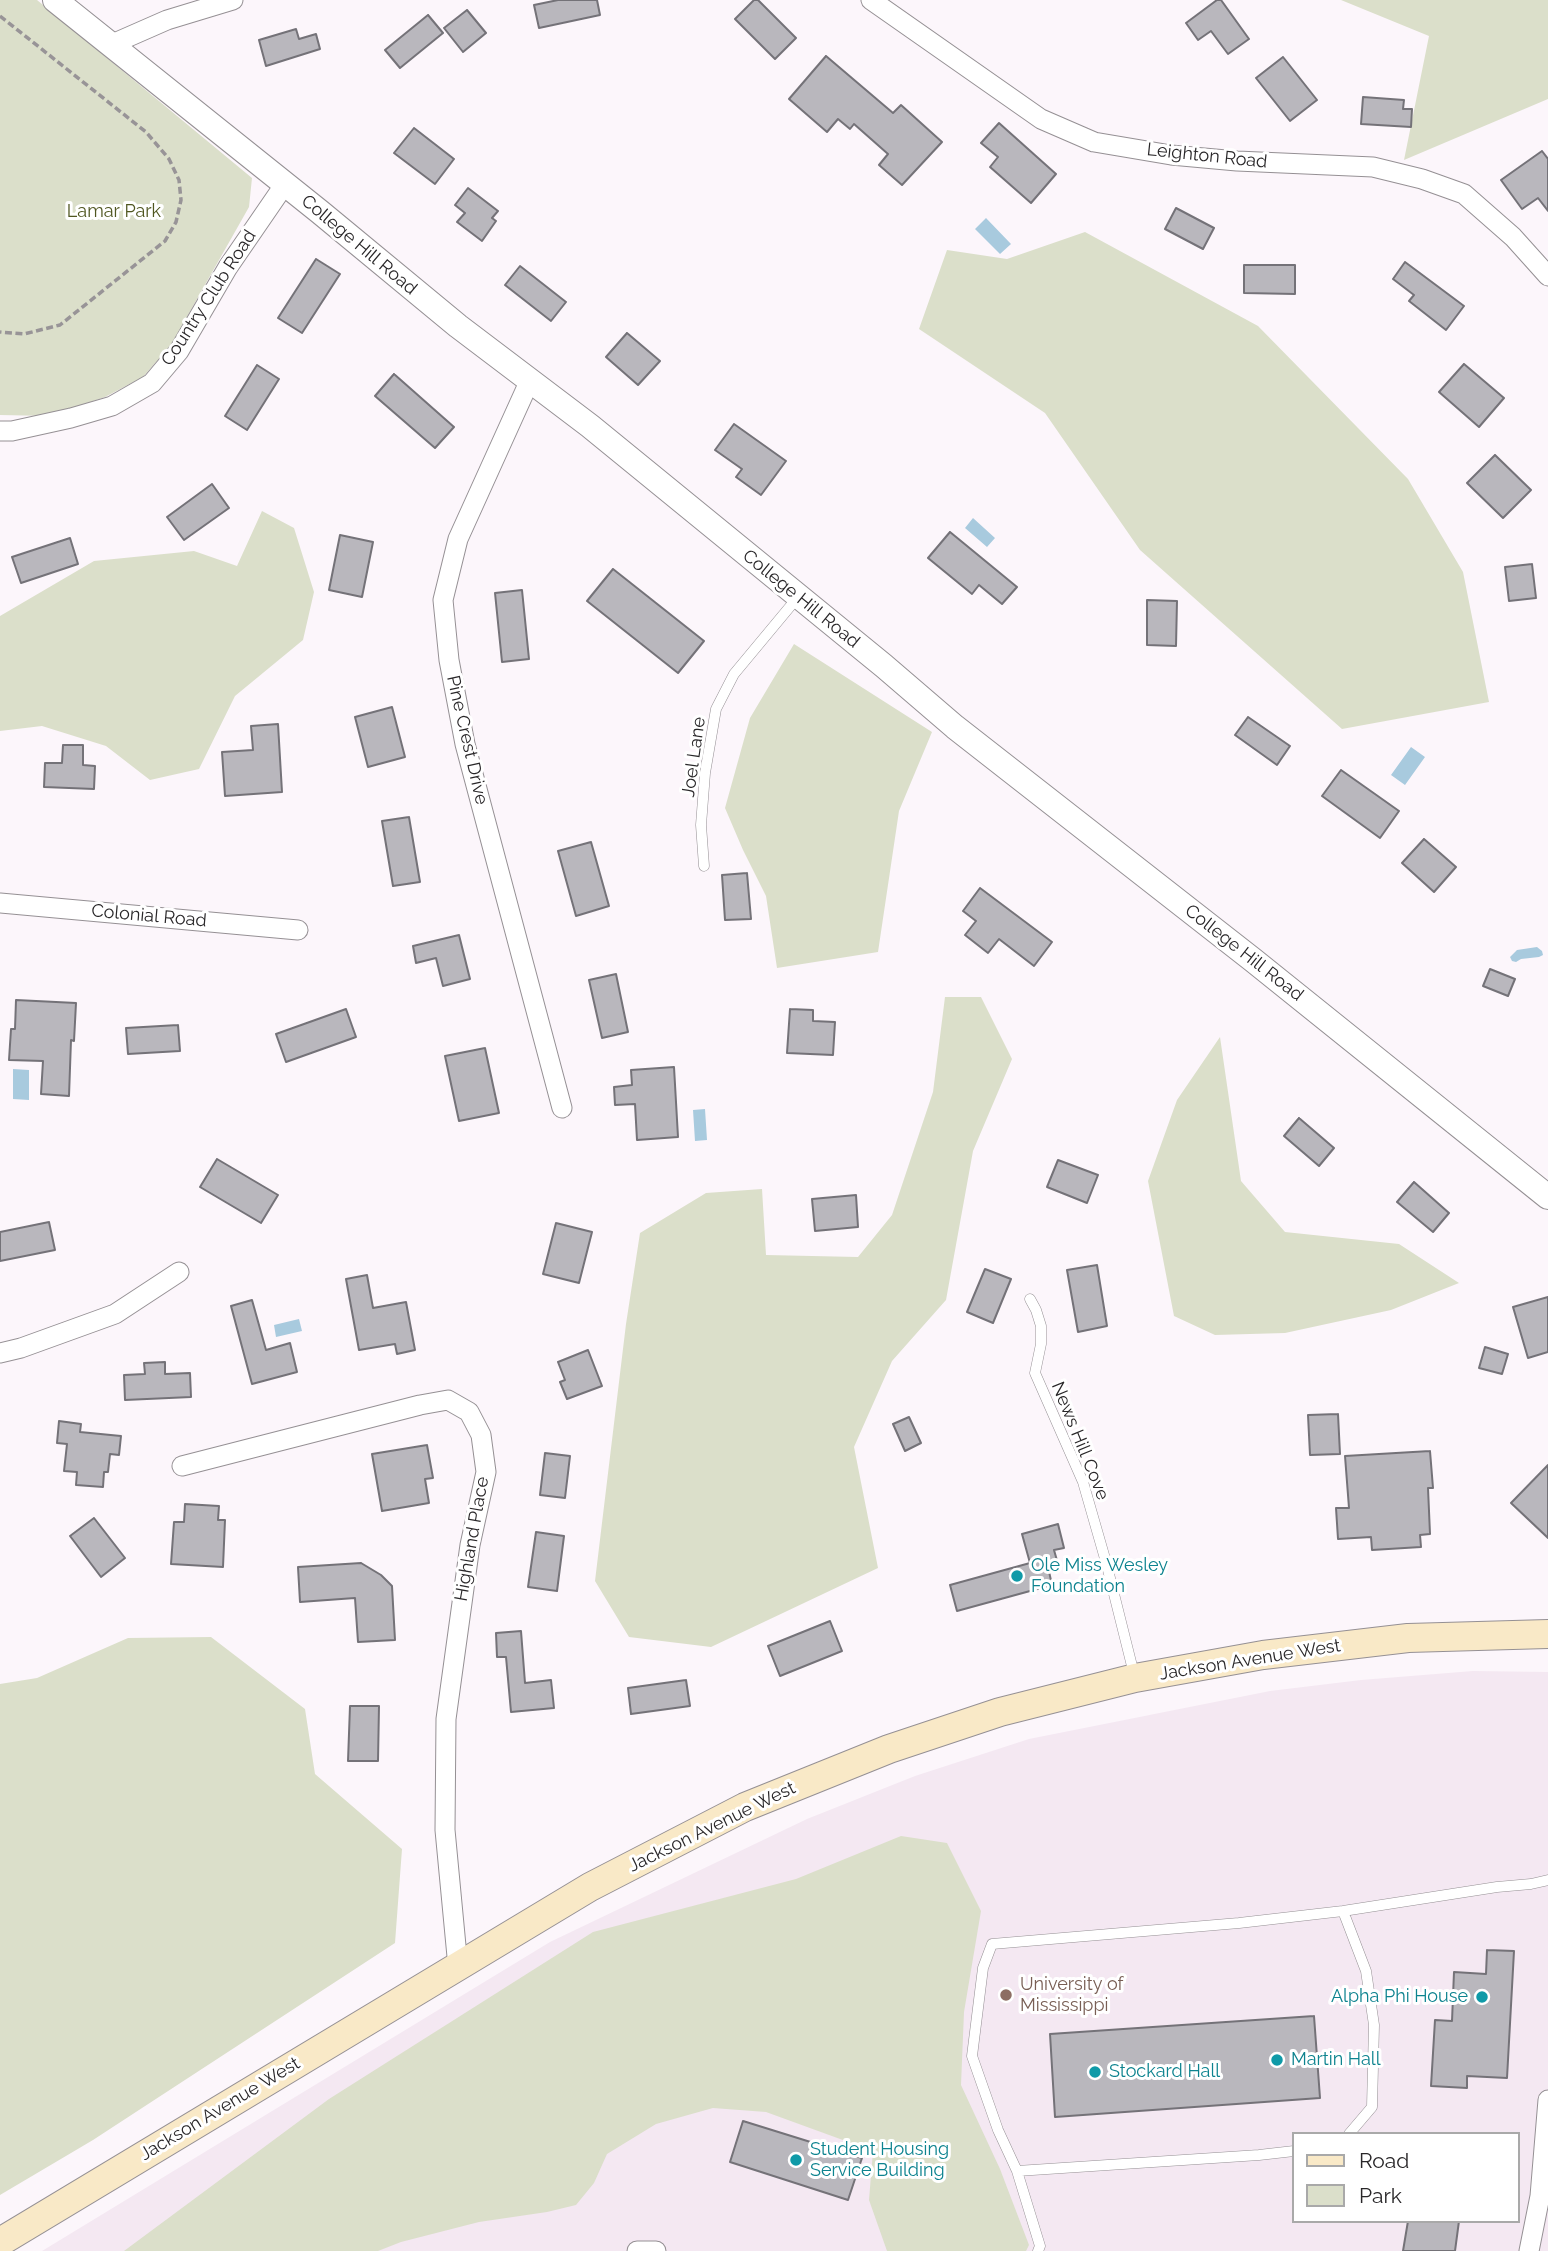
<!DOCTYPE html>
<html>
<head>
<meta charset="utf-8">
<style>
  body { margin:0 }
  #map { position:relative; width:1548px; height:2251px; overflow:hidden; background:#fcf6fb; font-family:Raleway,sans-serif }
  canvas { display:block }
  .legend { position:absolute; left:1292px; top:2132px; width:228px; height:91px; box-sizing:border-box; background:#fff; border:2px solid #a9a9a9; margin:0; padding:9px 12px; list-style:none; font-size:21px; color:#292729 }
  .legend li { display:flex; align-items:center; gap:14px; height:35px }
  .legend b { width:35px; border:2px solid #a9a9a9 }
</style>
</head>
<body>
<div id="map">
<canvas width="1548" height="2251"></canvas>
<ul class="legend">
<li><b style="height:9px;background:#f9e9c7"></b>Road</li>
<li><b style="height:19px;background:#dbdfca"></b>Park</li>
</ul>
</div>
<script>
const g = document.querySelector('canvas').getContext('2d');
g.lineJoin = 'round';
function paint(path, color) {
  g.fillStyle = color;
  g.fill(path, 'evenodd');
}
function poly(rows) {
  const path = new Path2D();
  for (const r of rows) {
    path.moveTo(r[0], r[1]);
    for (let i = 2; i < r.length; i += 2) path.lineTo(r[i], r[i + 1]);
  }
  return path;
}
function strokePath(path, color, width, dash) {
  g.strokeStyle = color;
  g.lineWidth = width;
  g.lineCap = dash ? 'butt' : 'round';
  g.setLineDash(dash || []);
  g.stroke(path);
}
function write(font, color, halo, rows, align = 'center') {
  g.font = font + ' Raleway,sans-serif';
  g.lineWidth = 6;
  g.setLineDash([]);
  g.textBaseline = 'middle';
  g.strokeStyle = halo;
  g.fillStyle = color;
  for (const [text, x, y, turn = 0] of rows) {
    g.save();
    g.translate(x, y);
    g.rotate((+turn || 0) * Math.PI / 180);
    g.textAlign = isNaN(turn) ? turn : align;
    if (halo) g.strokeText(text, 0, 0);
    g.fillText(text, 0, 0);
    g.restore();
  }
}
const built = poly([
  [1473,1671,1548,1672,1548,2251,42,2251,550,1942,807,1819,915,1776,1029,1739,1270,1691,1361,1680],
  [1294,2134,1518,2134,1518,2221,1294,2221]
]);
const green = poly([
  [0,0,37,0,252,178,249,207,171,345,143,377,105,397,49,416,0,415],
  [1341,0,1548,0,1548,99,1404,160,1429,36],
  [1085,232,1258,326,1408,479,1463,572,1489,702,1342,729,1140,550,1045,413,919,329,947,250,1007,259],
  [262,511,294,528,314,592,303,640,235,696,199,769,150,780,106,746,42,726,0,731,0,616,94,561,194,551,237,566],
  [794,644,932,732,899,811,878,952,777,968,766,896,743,850,725,808,750,718],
  [945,997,981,997,1012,1059,973,1151,946,1300,892,1361,854,1447,878,1568,711,1647,629,1637,595,1581,626,1324,640,1233,706,1193,762,1189,766,1255,858,1257,892,1215,933,1092],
  [1220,1037,1241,1181,1285,1232,1399,1244,1459,1283,1391,1310,1285,1333,1215,1335,1174,1316,1148,1181,1177,1100],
  [211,1637,305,1709,315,1774,402,1849,395,1943,93,2140,0,2195,0,1684,37,1678,128,1638],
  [901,1836,947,1843,981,1911,964,2012,961,2085,1000,2169,1029,2245,1026,2251,887,2251,869,2200,873,2151,766,2112,713,2108,656,2124,607,2154,594,2183,576,2205,547,2212,479,2222,401,2242,378,2251,124,2251,329,2099,593,1932,796,1879]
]);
const water = poly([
  [986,218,1011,244,1000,254,975,229],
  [973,518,995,538,987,547,965,528],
  [1411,747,1425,757,1405,785,1391,775],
  [1537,947,1542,951,1543,955,1539,957,1521,959,1516,962,1512,961,1510,957,1517,950],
  [13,1069,29,1070,29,1100,13,1099],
  [705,1109,707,1140,695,1141,693,1110],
  [299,1319,302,1331,276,1337,274,1325]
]);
const building = poly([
  [558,0,597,0,600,15,539,28,534,5,558,0],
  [754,0,758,0,796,38,775,59,735,19,754,0],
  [1217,0,1221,0,1249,39,1228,54,1211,31,1198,40,1186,23,1217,0],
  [467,10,486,33,463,52,444,28,467,10],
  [428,15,443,33,400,68,385,50,428,15],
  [296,29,299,39,316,34,320,49,266,66,259,40,296,29],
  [826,56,893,113,901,105,942,142,902,185,879,165,888,154,854,124,850,129,838,119,827,132,789,99,826,56],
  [1283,57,1317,100,1290,121,1256,78,1283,57],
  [1363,97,1404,100,1403,109,1412,109,1411,127,1361,124,1363,97],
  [999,123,1056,174,1031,203,990,167,998,157,981,143,999,123],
  [414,128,454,159,435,184,394,153,414,128],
  [1542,151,1548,159,1548,211,1538,198,1522,209,1501,180,1542,151],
  [468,188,498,211,492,218,496,221,482,241,457,222,465,213,455,205,468,188],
  [1176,208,1214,228,1203,249,1165,229,1176,208],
  [316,259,340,274,302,333,278,318,316,259],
  [1405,262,1464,306,1446,330,1409,301,1414,295,1393,279,1405,262],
  [1244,265,1295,265,1295,294,1244,293,1244,265],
  [520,266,566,302,551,321,505,285,520,266],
  [627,333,660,361,638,385,606,357,627,333],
  [1464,364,1504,398,1479,427,1439,392,1464,364],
  [257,365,279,379,247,430,225,416,257,365],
  [394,374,454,427,435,448,375,396,394,374],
  [734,424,786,461,761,495,736,477,742,469,715,450,734,424],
  [1495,455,1531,490,1503,518,1467,483,1495,455],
  [212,484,229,508,184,540,167,517,212,484],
  [950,532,1017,587,1002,604,979,585,972,594,928,558,950,532],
  [340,535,373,542,362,597,329,590,340,535],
  [70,538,78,564,21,583,12,557,70,538],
  [1532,564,1536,598,1509,601,1505,567,1532,564],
  [613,569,704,641,678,673,587,601,613,569],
  [522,590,529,659,502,662,495,593,522,590],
  [1147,600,1177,601,1176,646,1147,645,1147,600],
  [392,707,405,757,368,767,355,717,392,707],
  [1248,717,1290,746,1277,765,1235,735,1248,717],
  [278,724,282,792,225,796,222,752,253,750,251,726,278,724],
  [63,745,83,745,83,765,95,766,94,789,44,787,45,763,62,763,63,745],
  [1341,770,1399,811,1380,838,1322,796,1341,770],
  [409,817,420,882,393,886,382,821,409,817],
  [1424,839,1456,867,1434,892,1402,863,1424,839],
  [591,842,609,906,576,916,558,851,591,842],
  [747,873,751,919,725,920,722,875,747,873],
  [980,888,1052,942,1034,966,999,939,988,953,965,935,976,921,963,911,980,888],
  [459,935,470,979,443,986,436,958,416,963,413,946,459,935],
  [1490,969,1515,979,1508,996,1483,986,1490,969],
  [616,974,628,1032,602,1038,589,980,616,974],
  [16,1000,76,1003,74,1041,71,1040,69,1096,41,1094,43,1061,9,1060,11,1029,15,1029,16,1000],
  [346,1009,356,1037,286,1062,276,1034,346,1009],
  [790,1009,813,1010,813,1021,835,1022,833,1055,787,1053,790,1009],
  [178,1025,180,1051,128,1054,126,1028,178,1025],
  [485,1048,499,1113,459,1121,445,1056,485,1048],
  [674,1067,678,1137,637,1140,635,1104,615,1105,614,1087,632,1085,631,1070,674,1067],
  [1299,1118,1334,1148,1319,1166,1284,1136,1299,1118],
  [217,1159,278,1195,261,1223,200,1187,217,1159],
  [1058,1160,1098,1175,1087,1203,1047,1187,1058,1160],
  [1414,1182,1449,1213,1433,1232,1397,1202,1414,1182],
  [856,1195,858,1227,815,1231,812,1199,856,1195],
  [49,1222,55,1250,0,1261,0,1232,49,1222],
  [556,1223,592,1232,579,1283,543,1274,556,1223],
  [1097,1265,1107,1326,1078,1332,1067,1270,1097,1265],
  [985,1269,1011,1279,993,1323,967,1312,985,1269],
  [367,1275,373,1308,406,1302,415,1350,397,1354,395,1344,359,1350,346,1279,367,1275],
  [1548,1297,1548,1352,1528,1358,1513,1307,1548,1297],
  [252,1300,266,1350,290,1343,297,1372,252,1384,231,1306,252,1300],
  [1485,1347,1508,1354,1502,1374,1479,1368,1485,1347],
  [588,1350,602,1386,567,1399,560,1382,565,1380,558,1362,588,1350],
  [165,1362,165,1374,190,1373,191,1397,125,1400,124,1375,145,1374,144,1363,165,1362],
  [1338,1414,1340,1454,1310,1455,1308,1415,1338,1414],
  [909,1417,921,1443,905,1451,893,1424,909,1417],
  [59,1421,81,1424,80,1432,121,1436,119,1455,110,1454,108,1472,104,1472,103,1487,76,1485,77,1472,64,1471,67,1444,57,1443,59,1421],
  [427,1445,433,1478,425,1479,429,1503,382,1511,372,1454,427,1445],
  [1430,1451,1433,1488,1428,1488,1430,1534,1420,1535,1421,1547,1372,1550,1371,1537,1338,1539,1336,1508,1349,1508,1345,1456,1430,1451],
  [545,1453,570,1456,565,1498,540,1495,545,1453],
  [1548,1465,1548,1538,1511,1503,1548,1465],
  [185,1504,219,1506,218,1520,225,1520,223,1567,171,1564,174,1522,184,1522,185,1504],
  [94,1518,125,1558,101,1577,70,1536,94,1518],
  [1058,1524,1064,1548,1054,1550,1058,1564,1048,1567,1052,1585,957,1611,950,1585,1030,1563,1022,1534,1058,1524],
  [536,1532,564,1536,557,1591,528,1587,536,1532],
  [361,1563,381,1575,392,1586,395,1640,358,1642,355,1598,300,1602,298,1567,361,1563],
  [830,1621,842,1651,780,1676,768,1646,830,1621],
  [521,1631,525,1683,551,1680,554,1708,511,1712,506,1657,497,1657,496,1633,521,1631],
  [686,1680,690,1706,631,1714,628,1688,686,1680],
  [350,1706,379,1706,378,1761,348,1761,350,1706],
  [1487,1950,1514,1951,1507,2078,1467,2076,1467,2088,1431,2086,1435,2020,1452,2021,1454,1972,1486,1974,1487,1950],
  [1314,2016,1320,2098,1055,2117,1050,2034,1314,2016],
  [743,2121,862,2158,848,2200,730,2162,743,2121],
  [1408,2221,1459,2221,1455,2251,1403,2251,1408,2221]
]);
const path = poly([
  [0,16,146,132,169,159,179,180,181,200,176,222,165,241,60,325,24,334,0,332]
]);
const service = poly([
  [704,866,701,825,705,773,716,709,734,674,798,597],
  [1030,1299,1036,1310,1041,1326,1041,1344,1035,1373,1083,1482,1106,1562,1134,1674],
  [1343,1911,1366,1971,1374,2025,1372,2107,1349,2134],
  [1017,2171,1259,2155,1294,2151],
  [1038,2251,1040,2246,1017,2171,998,2130,972,2056,983,1968,992,1944,1239,1923,1343,1911,1497,1887,1531,1884,1548,1880]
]);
const minor = poly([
  [871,0,1041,119,1094,142,1171,155,1237,161,1373,167,1422,179,1464,194,1513,237,1548,276],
  [110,45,167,20,233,0],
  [530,380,458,539,443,600,449,660,465,744,562,1108],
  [0,431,12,431,71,418,112,406,152,383,179,351,228,267,285,184],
  [0,903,298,930],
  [0,1353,21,1348,115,1314,179,1272],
  [182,1466,420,1405,448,1400,469,1412,481,1435,486,1472,470,1545,446,1719,445,1830,458,1967],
  [637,2251,656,2251],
  [1529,2251,1540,2196,1548,2100]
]);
const tertiary = poly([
  [55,0,320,212,458,326,590,426,884,666,955,727,1253,960,1548,1197]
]);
const secondary = poly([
  [0,2242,590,1887,745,1807,889,1749,1000,1712,1135,1678,1263,1655,1408,1638,1548,1634]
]);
const markers = [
  [1017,1576,7,"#0f9aa8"],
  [1006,1995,7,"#8d6e63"],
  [1482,1997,7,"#0f9aa8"],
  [1277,2060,7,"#0f9aa8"],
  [1095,2072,7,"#0f9aa8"],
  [796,2160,7,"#0f9aa8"]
];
const streetNames = [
  ["Leighton Road",1207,156,6],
  ["College Hill Road",359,245,40],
  ["Country Club Road",209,298,-57],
  ["College Hill Road",801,599,39],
  ["Pine Crest Drive",467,740,77],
  ["Joel Lane",694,757,-82],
  ["Colonial Road",149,916,5],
  ["College Hill Road",1244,953,38],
  ["News Hill Cove",1080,1441,68],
  ["Highland Place",472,1539,-80],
  ["Jackson Avenue West",1250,1660,-9],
  ["Jackson Avenue West",712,1827,-26],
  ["Jackson Avenue West",220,2109,-31]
];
const parkNames = [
  ["Lamar Park",114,212]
];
const cultureNames = [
  ["Ole Miss Wesley",1031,1566],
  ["Foundation",1031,1587],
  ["Alpha Phi House",1468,1997,"right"],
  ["Martin Hall",1291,2060],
  ["Stockard Hall",1109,2072],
  ["Student Housing",810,2150],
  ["Service Building",810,2171]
];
const educationNames = [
  ["University of",1020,1985],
  ["Mississippi",1020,2006]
];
paint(built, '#f4e8f2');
paint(green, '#dbdfca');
paint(water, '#a8cade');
paint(building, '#b9b7bd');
strokePath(building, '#747278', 2);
strokePath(service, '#959094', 11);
strokePath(minor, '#959094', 21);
strokePath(tertiary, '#959094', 26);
strokePath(secondary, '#959094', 30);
strokePath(path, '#989497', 3.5, [7, 3.5]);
strokePath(service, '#fff', 10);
strokePath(minor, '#fff', 19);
strokePath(tertiary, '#fff', 24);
strokePath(secondary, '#f9e9c7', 28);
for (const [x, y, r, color] of markers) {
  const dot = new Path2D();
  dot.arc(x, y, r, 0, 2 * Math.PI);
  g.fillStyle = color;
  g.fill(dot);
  strokePath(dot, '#fff', 2.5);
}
write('18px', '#292729', '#fff', streetNames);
write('18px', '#4f5620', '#fff', parkNames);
write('18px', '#0d838f', '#fff', cultureNames, 'left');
write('18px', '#785e54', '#fff', educationNames, 'left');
</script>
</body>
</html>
